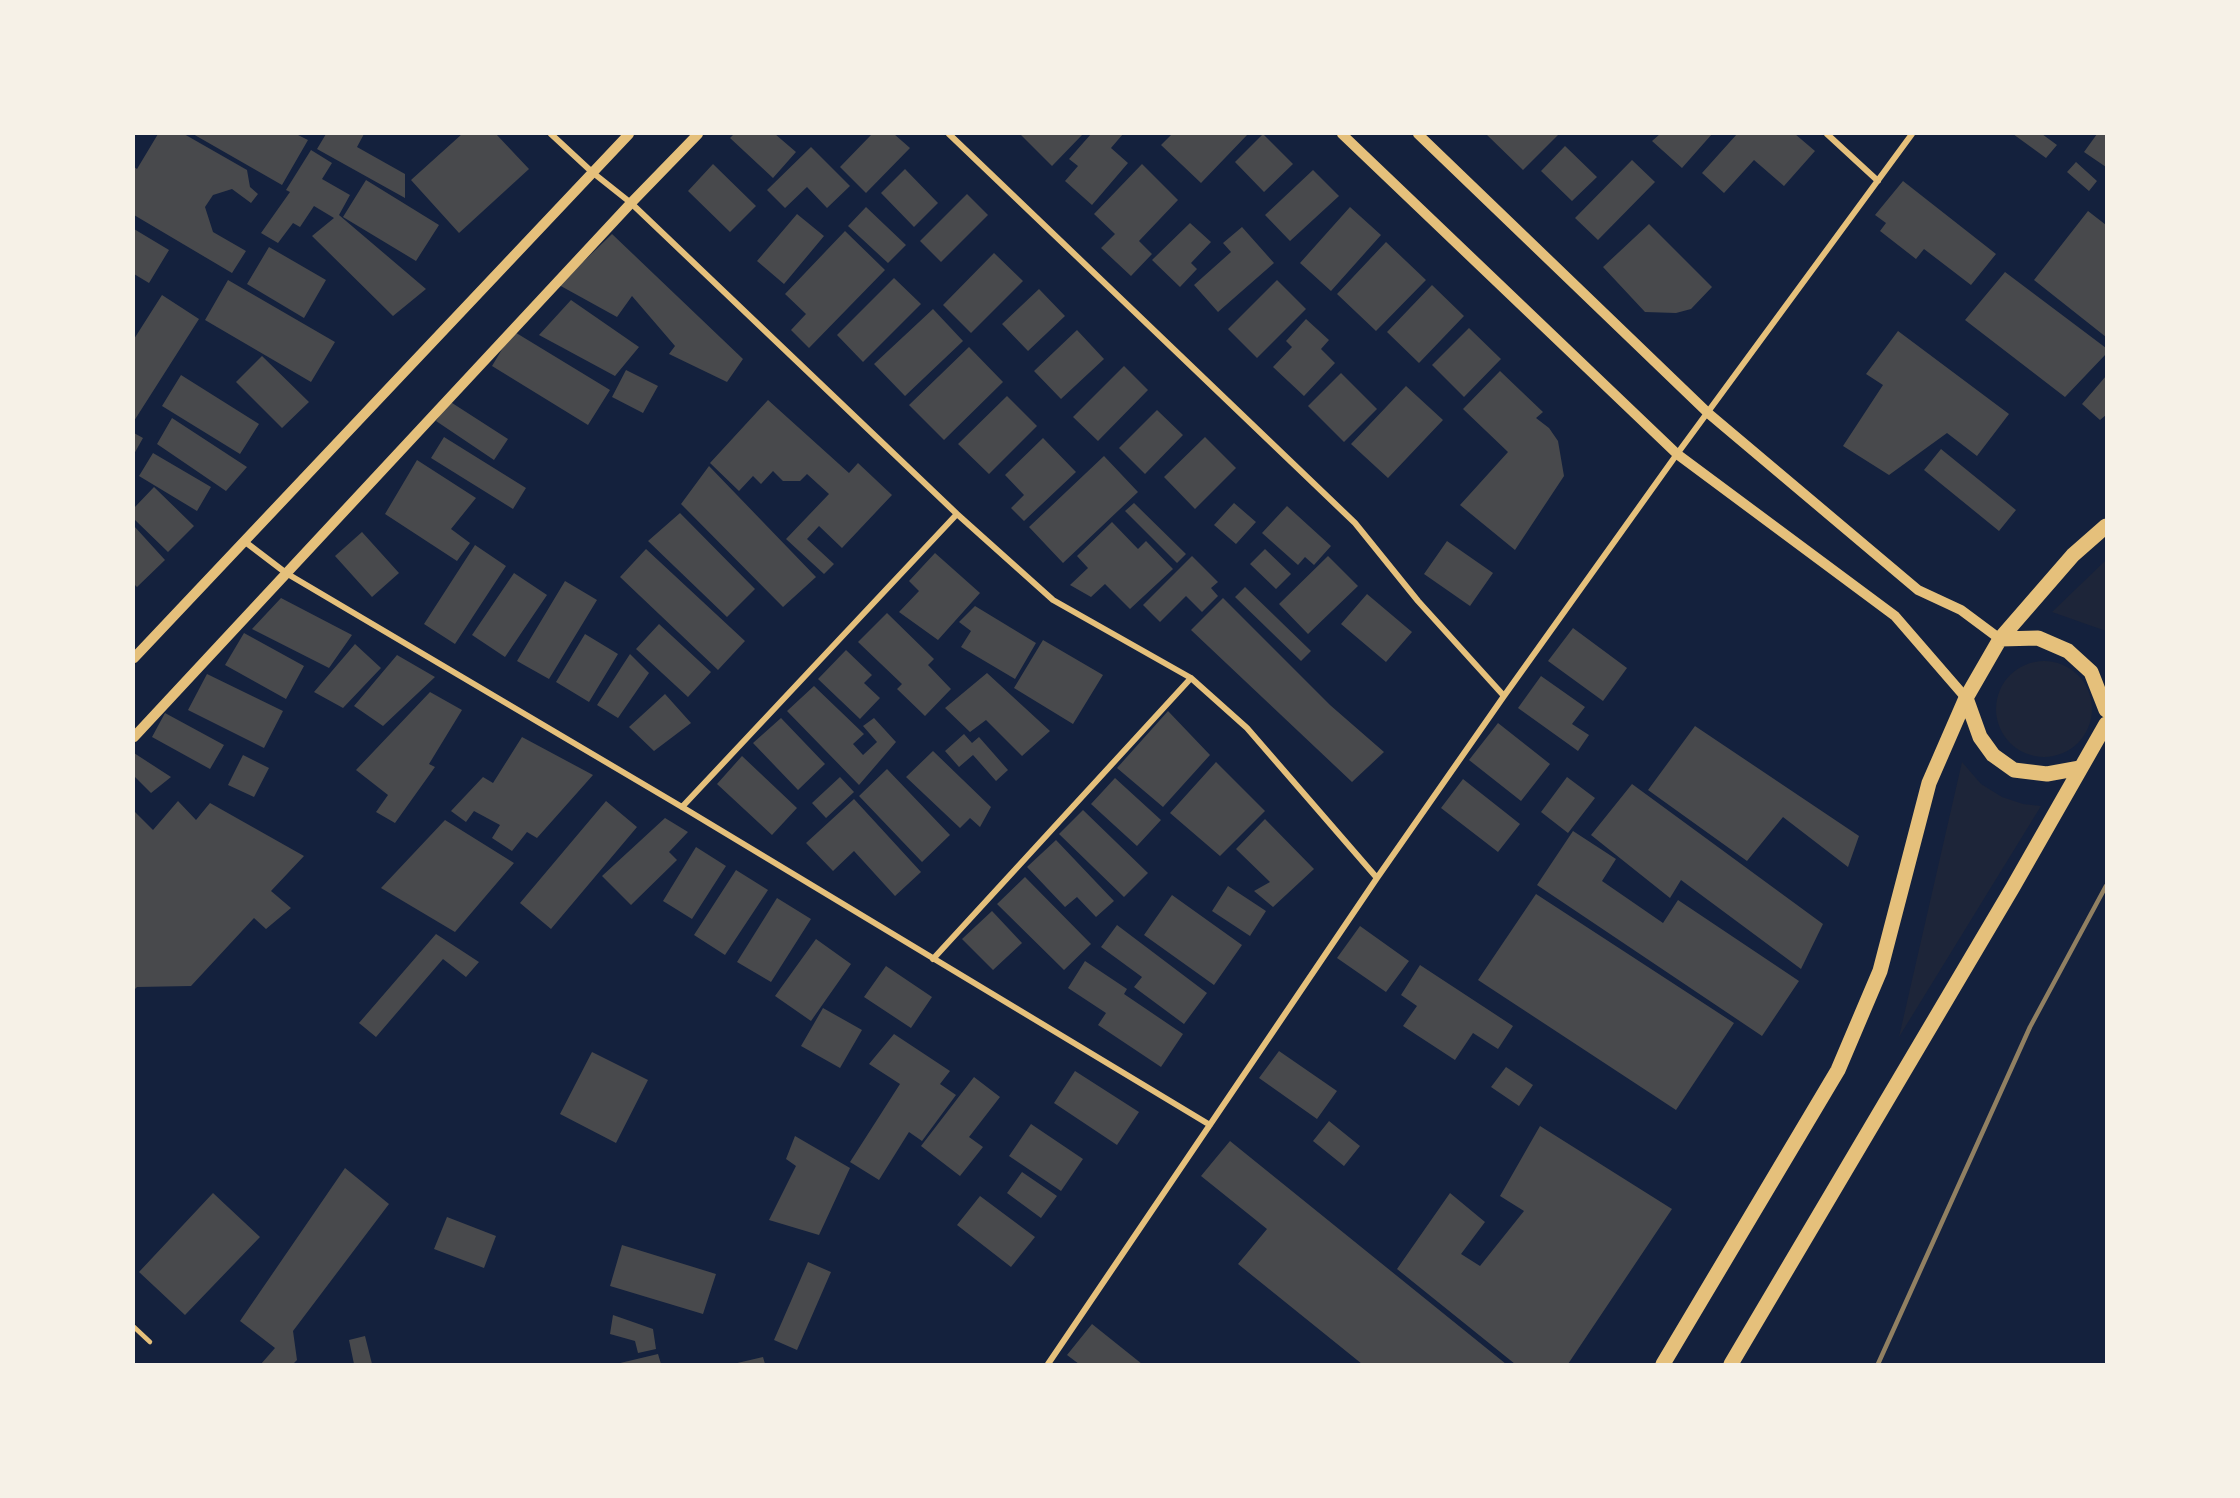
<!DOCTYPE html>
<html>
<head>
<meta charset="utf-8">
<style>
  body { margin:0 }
  #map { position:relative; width:2240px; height:1498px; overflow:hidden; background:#14213d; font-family:"Source Sans 3",sans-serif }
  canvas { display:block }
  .frame { position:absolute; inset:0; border:135px solid #f6f1e7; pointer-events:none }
</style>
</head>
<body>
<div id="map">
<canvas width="2240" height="1498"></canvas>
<div class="frame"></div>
</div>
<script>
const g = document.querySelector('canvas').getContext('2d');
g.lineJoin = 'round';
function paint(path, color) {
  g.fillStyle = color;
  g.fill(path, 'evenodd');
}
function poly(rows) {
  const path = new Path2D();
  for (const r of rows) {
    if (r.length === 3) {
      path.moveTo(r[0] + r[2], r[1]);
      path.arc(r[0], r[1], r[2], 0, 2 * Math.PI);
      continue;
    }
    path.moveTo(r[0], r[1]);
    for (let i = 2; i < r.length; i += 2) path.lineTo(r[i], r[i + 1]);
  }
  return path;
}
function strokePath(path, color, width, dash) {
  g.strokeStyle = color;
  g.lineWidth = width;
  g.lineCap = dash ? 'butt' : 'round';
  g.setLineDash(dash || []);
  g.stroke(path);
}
const green = poly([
  [2106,560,2106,631,2052,612],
  [2044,709,48],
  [1962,762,1981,784,2002,797,2023,804,2041,806,1899,1037]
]);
const building = poly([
  [158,134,184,134,247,170,250,187,258,194,251,203,232,189,213,195,205,207,213,232,246,251,232,273,134,215,134,167,137,169],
  [193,134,296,134,308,140,282,185],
  [326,134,364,134,357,147,405,174,405,198,317,149],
  [462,134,496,134,529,169,459,233,411,180],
  [734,134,775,134,796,152,773,178,730,138],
  [872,134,894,134,910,148,866,193,840,167],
  [1020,134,1083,134,1052,166],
  [1091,134,1123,134,1111,148,1128,163,1092,205,1065,181,1078,166,1069,159],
  [1172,134,1248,134,1201,183,1161,145],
  [1263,134,1293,164,1264,192,1235,162],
  [1486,134,1559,134,1523,170],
  [1660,134,1712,134,1682,168,1652,141],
  [1737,134,1795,134,1815,151,1784,186,1754,160,1724,193,1702,173],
  [2013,134,2042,134,2057,145,2046,158],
  [2097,134,2106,134,2106,167,2084,152],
  [1565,146,1597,177,1572,201,1541,171],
  [811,147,850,186,827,208,807,187,785,208,767,190],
  [311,150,332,163,322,179,350,195,339,215,426,289,393,316,312,236,334,218,314,206,300,227,293,223,278,243,261,233,290,192,286,190],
  [1632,160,1655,182,1598,240,1575,218],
  [2076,162,2097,181,2089,191,2067,172],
  [713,164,756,206,730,232,688,191],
  [1142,164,1178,200,1139,241,1152,254,1131,276,1101,248,1115,234,1094,214],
  [905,169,938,203,914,227,881,193],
  [1313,170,1339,196,1290,241,1265,215],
  [366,180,439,225,416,261,343,217],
  [1903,181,1996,254,1971,285,1924,249,1916,259,1880,231,1886,223,1875,215],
  [967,194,988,215,941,262,920,241],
  [866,207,906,245,888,263,848,226],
  [1350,207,1381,235,1331,291,1300,263],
  [2088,211,2106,225,2106,337,2034,280],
  [797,214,824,236,784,284,757,261],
  [1190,223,1211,242,1191,263,1197,269,1180,287,1152,260],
  [1649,224,1712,287,1691,309,1676,313,1645,312,1603,267],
  [1242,227,1274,263,1218,312,1194,285,1231,252,1223,243],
  [134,229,169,250,149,283,134,274],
  [845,231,885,270,809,348,791,330,806,314,785,294],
  [612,234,743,359,727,382,669,354,675,346,632,296,617,317,559,285],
  [1386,242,1426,280,1376,331,1337,294],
  [269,247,326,280,304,318,247,284],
  [994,253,1023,281,971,333,943,305],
  [2005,272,2106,348,2106,354,2065,397,1965,320],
  [894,278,921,304,863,362,837,335],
  [228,280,335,342,311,382,205,320],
  [1277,280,1306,309,1257,358,1228,329],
  [1432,285,1464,316,1419,363,1387,332],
  [1039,289,1065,316,1028,351,1002,324],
  [162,295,199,319,134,421,134,339],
  [571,300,639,347,615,376,539,335],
  [933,309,963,341,905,396,874,364],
  [1306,319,1329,340,1321,349,1335,363,1304,396,1273,367,1292,347,1286,341],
  [1469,328,1501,359,1464,397,1432,365],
  [1077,330,1104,359,1061,399,1034,371],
  [513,331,610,390,588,425,492,366],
  [1898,331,2009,414,1977,456,1947,433,1889,475,1843,446,1883,385,1866,374],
  [969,347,1003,382,944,440,909,405],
  [262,356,309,402,282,428,236,382],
  [1124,366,1148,390,1098,441,1073,417],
  [626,370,658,386,643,413,612,397],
  [1500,371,1543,412,1536,418,1549,428,1558,441,1564,476,1515,550,1460,505,1508,452,1463,409],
  [1341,373,1377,409,1344,442,1308,406],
  [181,375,259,424,240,454,162,406],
  [2106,376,2106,415,2100,420,2082,404],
  [1406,386,1443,420,1388,478,1351,444],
  [1007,396,1037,426,989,474,958,444],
  [768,400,849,473,858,463,892,495,842,548,819,526,807,539,834,564,824,574,786,539,829,494,807,474,800,481,783,481,773,471,761,484,753,476,739,491,710,463],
  [449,401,508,439,494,460,436,421],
  [1157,410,1183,435,1145,474,1119,448],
  [172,418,247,467,226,491,157,444],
  [134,433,143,438,134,454],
  [444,437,526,488,513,509,431,458],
  [1205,437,1236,468,1195,509,1164,477],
  [1043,438,1076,472,1024,521,1011,508,1024,495,1005,475],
  [1941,449,2016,510,1999,531,1924,470],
  [153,453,211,487,197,511,139,476],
  [1104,456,1138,492,1063,563,1029,527],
  [417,460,476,498,451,529,470,543,457,561,385,514],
  [709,466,816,577,783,607,681,504],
  [154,487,194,526,168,552,134,519,134,508],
  [1134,503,1186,554,1177,563,1125,511],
  [1234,503,1256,522,1236,544,1214,525],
  [1287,506,1331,546,1314,565,1305,557,1298,565,1262,533],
  [680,513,755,589,727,617,648,541],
  [1112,522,1138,549,1146,541,1173,569,1130,609,1105,584,1091,597,1070,585,1088,568,1077,556],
  [134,526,165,560,137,587,134,584],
  [362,532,399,573,372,597,335,556],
  [1447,541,1493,573,1470,606,1424,574],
  [475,545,506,566,455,644,424,624],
  [646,549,745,641,718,670,620,577],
  [1265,549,1291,574,1276,589,1250,564],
  [935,553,980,593,938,640,899,612,919,591,909,581],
  [1192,556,1218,582,1211,588,1218,596,1202,612,1186,596,1160,622,1143,605],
  [1328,556,1358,586,1308,634,1279,604],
  [514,573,547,595,505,657,472,635],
  [565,581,597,600,549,679,517,661],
  [1245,587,1311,651,1301,661,1235,597],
  [1367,594,1412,632,1386,662,1341,624],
  [281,598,352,635,329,668,252,629],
  [1223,598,1330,705,1384,752,1352,782,1191,630],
  [975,606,1036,643,1015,679,961,647,971,631,959,622],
  [887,613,934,659,928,665,951,689,925,716,897,689,902,684,858,642],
  [659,624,711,672,688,697,636,649],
  [1573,628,1627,668,1603,701,1548,661],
  [244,633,304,666,286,699,225,665],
  [585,634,618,654,589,702,556,682],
  [1043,640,1103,675,1073,724,1014,688],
  [355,644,381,668,343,708,314,692],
  [846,650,872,675,864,683,880,698,860,719,818,679],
  [630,654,649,673,618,718,597,705],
  [397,655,435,677,383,726,354,706],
  [987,673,1050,731,1022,756,986,720,970,732,945,708],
  [207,674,283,711,264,748,188,710],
  [1541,676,1585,707,1572,724,1589,735,1578,751,1518,708],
  [814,686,864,734,853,744,863,755,877,742,863,726,874,718,896,742,859,785,787,711],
  [430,692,462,710,429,764,435,767,395,823,376,812,388,795,356,770],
  [665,694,691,723,654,751,629,727],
  [1168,711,1210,755,1163,807,1117,768],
  [165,713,224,745,210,769,152,737],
  [781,718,825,764,798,790,753,743],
  [1498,723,1550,764,1521,801,1469,760],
  [1695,726,1859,836,1848,867,1783,817,1747,861,1648,790],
  [964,734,972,743,979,737,1008,770,996,781,973,755,959,767,945,751],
  [522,737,593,775,537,838,527,832,512,851,492,838,500,825,474,811,466,822,451,811,483,777,493,783],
  [933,751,991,807,980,827,970,818,960,828,906,777],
  [134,753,171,777,151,793,134,776],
  [243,755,269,768,254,797,228,785],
  [742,756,797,808,772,835,717,784],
  [1216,762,1265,811,1220,856,1170,813],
  [887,769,950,835,922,862,859,796],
  [840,777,854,792,826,818,812,803],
  [1567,777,1595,798,1568,833,1541,812],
  [1115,778,1161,820,1137,846,1091,804],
  [1463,779,1520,824,1498,852,1441,808],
  [1632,784,1823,924,1801,969,1681,880,1670,898,1591,835],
  [854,799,921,872,895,896,854,851,833,871,806,843],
  [178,801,196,820,210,803,304,856,271,891,291,908,266,929,254,918,191,986,137,987,134,990,134,811,153,830],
  [606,801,637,827,551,929,520,903],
  [1083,810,1148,873,1124,897,1059,834],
  [665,818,688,832,669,852,677,860,631,905,602,876],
  [1265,819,1314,869,1273,907,1254,891,1270,882,1236,849],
  [445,820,514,863,455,932,381,888],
  [1573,831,1616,859,1602,881,1663,923,1678,900,1799,981,1762,1036,1537,885],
  [1056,840,1114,901,1096,917,1077,897,1065,907,1027,867],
  [696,847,726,866,692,919,663,901],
  [736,870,768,890,725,955,694,935],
  [1025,877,1091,944,1064,970,997,904],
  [1228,886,1266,911,1250,936,1212,911],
  [1536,894,1734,1023,1676,1110,1478,980],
  [1172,895,1242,945,1214,985,1144,935],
  [777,898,811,919,771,982,737,962],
  [992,911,1022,943,993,970,962,939],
  [1117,925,1207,993,1184,1024,1134,987,1142,977,1101,947],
  [1360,926,1409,961,1386,992,1337,958],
  [436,934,479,962,466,977,443,959,376,1037,359,1023],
  [816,939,851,964,811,1021,775,996],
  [1085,961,1127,989,1124,994,1183,1034,1161,1067,1098,1025,1106,1013,1068,988],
  [1420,965,1513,1026,1498,1049,1473,1033,1455,1060,1403,1026,1417,1006,1401,995],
  [886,966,932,997,911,1028,864,997],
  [823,1008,862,1030,840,1068,801,1046],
  [894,1034,950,1071,940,1084,956,1095,922,1141,909,1132,879,1180,850,1162,900,1084,869,1064],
  [1279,1051,1337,1091,1317,1119,1259,1078],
  [592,1052,648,1080,616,1143,560,1114],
  [1506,1067,1533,1085,1519,1106,1491,1087],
  [1075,1071,1139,1112,1117,1145,1054,1103],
  [974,1077,1000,1097,969,1137,983,1147,960,1176,921,1146],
  [1329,1121,1360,1146,1344,1166,1313,1141],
  [1031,1124,1083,1159,1061,1191,1009,1156],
  [1540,1126,1672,1209,1568,1364,1515,1364,1397,1269,1450,1193,1485,1222,1461,1254,1480,1266,1524,1211,1500,1196],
  [795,1136,850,1168,819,1235,769,1220,796,1166,786,1159],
  [1230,1141,1506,1364,1362,1364,1238,1264,1267,1229,1201,1176],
  [345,1168,389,1204,293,1331,297,1360,293,1364,261,1364,275,1348,240,1321],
  [1022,1172,1057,1196,1041,1218,1007,1193],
  [213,1193,260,1237,185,1315,139,1272],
  [980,1196,1035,1237,1011,1267,957,1225],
  [447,1217,496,1236,484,1268,434,1249],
  [622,1245,716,1274,703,1314,610,1286],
  [808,1262,831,1272,797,1350,774,1340],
  [613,1315,653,1329,656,1349,638,1353,635,1341,610,1334],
  [1092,1324,1142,1364,1079,1364,1067,1355],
  [365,1336,372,1364,354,1364,349,1340],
  [658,1354,661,1364,616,1364],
  [763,1357,765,1364,733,1364]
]);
const service = poly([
  [134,1327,150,1342]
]);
const minor = poly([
  [551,134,592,172,631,203,957,514,1053,600,1191,678,1247,728,1377,878],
  [949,134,1355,523,1418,601,1504,696],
  [1827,134,1878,181],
  [244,541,286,573,682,807,1210,1125],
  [682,807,957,514],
  [933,959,1191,678],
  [1048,1364,1377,878,1504,696,1677,454,1912,134]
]);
const tertiary = poly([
  [1342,134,1677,454,1895,616,1966,698],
  [1418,134,1708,413,1918,590,1961,610,2000,639],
  [134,658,629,134],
  [134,737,631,203,698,134]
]);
const primary = poly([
  [2000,639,2038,638,2068,651,2091,672,2106,710],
  [1966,698,1980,737,1993,755,2014,770,2047,774,2080,768],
  [1663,1364,1838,1070,1880,971,1929,783,1966,698,2000,639,2073,555,2106,526],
  [1731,1364,2013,887,2106,724]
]);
const rail = poly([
  [1878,1364,2030,1027,2106,886]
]);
paint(green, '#1d2539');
paint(building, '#48494c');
strokePath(service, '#e5c07b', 4.5);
strokePath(minor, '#e5c07b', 6);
strokePath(tertiary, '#e5c07b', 10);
strokePath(primary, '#e5c07b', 15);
strokePath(rail, '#918062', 4.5);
</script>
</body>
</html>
